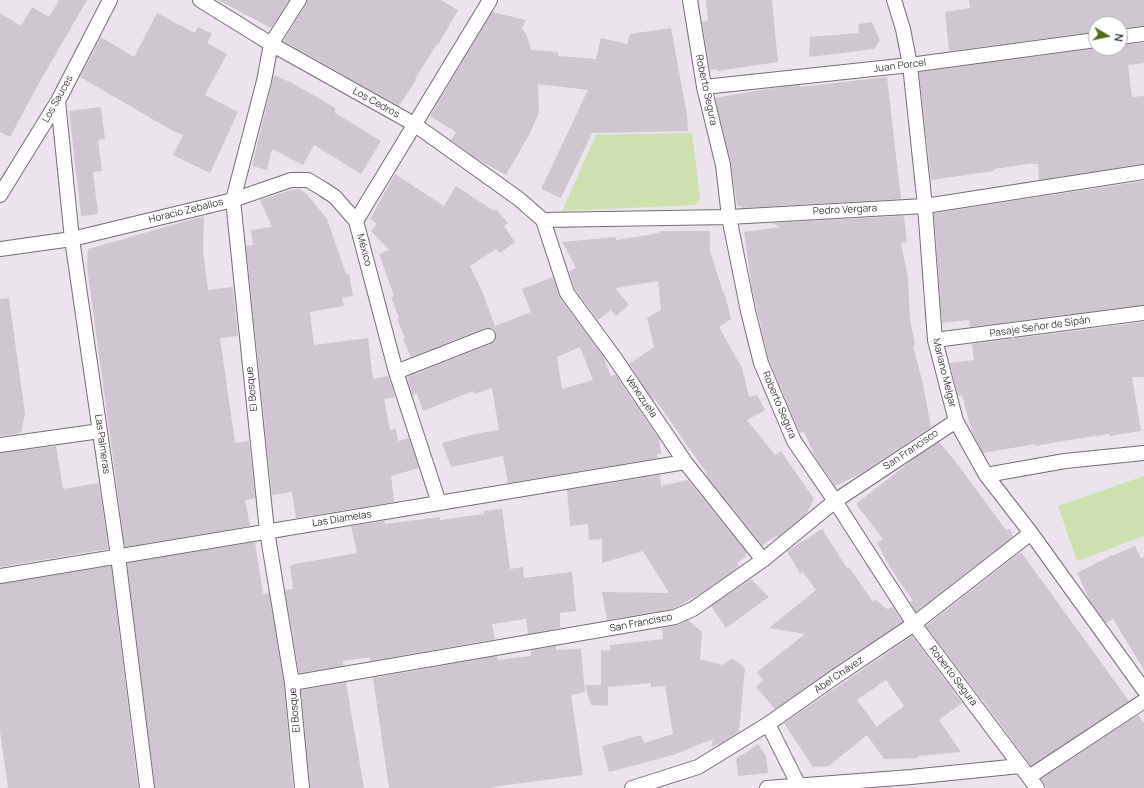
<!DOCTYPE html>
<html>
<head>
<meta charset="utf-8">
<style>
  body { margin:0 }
  #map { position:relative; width:1144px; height:788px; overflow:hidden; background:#ebe4ec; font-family:Manrope,sans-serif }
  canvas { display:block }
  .north { position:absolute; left:1088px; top:16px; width:40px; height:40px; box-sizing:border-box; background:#fff; border:1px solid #b0afb1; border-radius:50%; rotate:99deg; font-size:11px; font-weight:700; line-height:16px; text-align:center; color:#3a373b }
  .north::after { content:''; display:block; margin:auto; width:14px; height:18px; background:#536b1c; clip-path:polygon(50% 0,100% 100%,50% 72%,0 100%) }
</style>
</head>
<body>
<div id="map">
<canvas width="1144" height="788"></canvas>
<div class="north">N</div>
</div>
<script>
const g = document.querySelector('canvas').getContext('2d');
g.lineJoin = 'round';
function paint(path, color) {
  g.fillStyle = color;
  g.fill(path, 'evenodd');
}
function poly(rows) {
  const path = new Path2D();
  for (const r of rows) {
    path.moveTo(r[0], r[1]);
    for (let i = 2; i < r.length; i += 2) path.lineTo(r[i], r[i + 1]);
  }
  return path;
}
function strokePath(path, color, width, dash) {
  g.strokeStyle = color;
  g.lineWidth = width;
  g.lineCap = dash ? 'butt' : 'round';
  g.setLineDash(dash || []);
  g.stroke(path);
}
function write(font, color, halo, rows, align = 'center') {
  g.font = font + ' Manrope,sans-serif';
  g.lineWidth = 3;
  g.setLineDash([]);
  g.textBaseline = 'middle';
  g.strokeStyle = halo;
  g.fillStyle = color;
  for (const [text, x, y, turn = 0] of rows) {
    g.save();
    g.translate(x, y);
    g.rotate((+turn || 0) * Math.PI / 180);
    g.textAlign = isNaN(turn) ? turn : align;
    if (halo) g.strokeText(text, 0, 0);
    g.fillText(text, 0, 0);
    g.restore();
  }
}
const green = poly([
  [692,133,700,198,695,205,562,211,596,135],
  [1144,476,1144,536,1077,561,1058,506]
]);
const building = poly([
  [59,0,87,0,38,85,10,137,0,132,0,13,21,26,32,7,49,17],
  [218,0,289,0,271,28],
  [307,0,441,0,458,10,438,45,437,44,415,79,416,80,399,106,283,41,306,5],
  [706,0,772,0,778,62,717,71,717,69,710,70,702,22,708,21],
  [969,0,1144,0,1144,26,1120,28,1120,24,1096,24,1096,32,949,51,945,12,970,8],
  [492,12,526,20,522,28,527,36,531,50,558,52,558,56,596,59,601,38,627,44,630,34,671,28,687,115,688,131,592,133,561,198,541,189,588,90,538,84,539,113,529,135,506,175,477,159,451,140,456,132,430,116],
  [157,13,195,33,198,27,212,34,207,43,227,54,205,95,238,112,210,173,173,155,183,135,173,131,80,77,101,37,134,57],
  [872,22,880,40,874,49,809,57,810,37,859,33,858,24],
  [1144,43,1144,63,1128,65,1132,97,1144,96,1144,164,1039,180,1038,164,1033,164,1033,163,994,169,994,171,931,180,919,72,1098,48,1120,48,1120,45],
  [274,75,292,83,320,99,335,108,335,113,381,141,361,174,314,145,303,165,272,149,267,170,252,166],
  [887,77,901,199,743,208,737,205,731,163,715,98,767,89,800,85,800,87],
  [101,107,105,139,98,140,102,171,93,172,98,214,81,216,69,111],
  [395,174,444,206,456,186,494,211,496,209,508,223,504,226,515,242,500,253,496,249,470,266,482,291,495,326,531,312,522,289,553,277,560,298,603,356,611,377,615,374,659,439,661,454,657,454,658,458,508,483,503,456,451,467,442,443,475,434,499,430,492,388,475,394,473,391,423,411,417,394,412,395,407,377,491,344,495,341,496,333,493,329,489,328,485,328,411,357,403,339,405,338,397,319,399,318,391,297,394,296,379,254,389,250,371,231,377,224,370,219],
  [580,347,593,380,562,389,557,357],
  [1144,181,1144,305,970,327,969,320,942,323,934,213],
  [299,189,307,194,327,219,346,274,349,274,353,296,342,298,344,306,310,312,314,345,368,338,373,379,388,376,395,397,384,399,390,430,396,429,398,441,409,438,419,468,391,476,394,502,296,518,292,492,272,495,246,246,253,245,251,230,272,227,260,200,291,190],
  [204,216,203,251,208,290,233,287,238,336,220,338,235,443,249,441,255,498,245,500,250,526,125,547,87,267,88,249],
  [904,216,907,242,901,243,908,278,910,319,915,345,913,346,922,380,931,427,860,474,835,486,816,458,804,432,800,433,769,360,752,289,744,232,780,227,772,223],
  [660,231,710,231,710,251,723,292,724,291,731,319,719,327,742,368,749,397,757,395,765,410,747,420,775,455,781,451,814,499,806,514,778,537,777,536,762,545,706,475,708,475,654,398,654,402,629,364,654,347,647,318,661,310,658,281,615,288,629,305,616,316,611,310,598,320,575,289,569,271,576,268,562,242,616,237,616,240,660,233],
  [9,298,25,414,21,433,0,436,0,299],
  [1144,322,1144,377,1132,377,1141,431,1110,436,1109,434,1075,439,1035,446,1035,444,983,453,972,432,962,395,958,396,950,363,974,360,972,344],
  [939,442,955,461,1006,530,1010,529,1013,537,916,612,910,602,913,601,891,569,877,543,883,539,856,504,916,457],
  [56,446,63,489,99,483,108,549,0,567,0,453],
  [660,475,661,486,688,480,747,553,745,554,747,556,737,563,740,566,702,593,678,606,673,609,607,620,602,592,669,593,643,551,602,563,602,539,589,540,588,524,570,526,567,490],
  [502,509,510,569,523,567,524,578,572,572,576,611,560,613,560,628,528,634,526,619,492,624,495,639,370,661,370,657,343,661,343,666,299,673,285,590,293,589,290,565,357,553,351,526,384,521,385,524,440,517,440,520,484,514,484,511],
  [822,529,847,568,849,567,873,602,876,600,887,609,893,607,902,622,775,709,756,687,763,680,757,672,805,634,769,628,816,590,803,572,800,574,787,551],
  [255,542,263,594,269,593,284,684,293,788,155,788,127,563],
  [1135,546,1141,558,1144,557,1144,670,1113,619,1106,623,1089,599,1077,573,1112,555,1112,556],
  [1021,552,1129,701,1031,766,981,698,981,699,926,626],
  [111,566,138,788,8,788,0,731,0,584],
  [751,579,769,597,726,628,711,606],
  [688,620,702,632,700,659,723,665,732,658,745,668,739,732,720,744,711,747,713,739,673,755,609,772,602,746,641,735,644,743,673,734,665,686,651,687,651,683,608,687,608,706,591,705,585,685,601,685,601,650,610,651,610,645,663,639,662,628,677,625],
  [912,636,962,703,939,720,961,752,917,756,919,758,884,759,867,735,829,766,813,767,784,723],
  [886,680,904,706,875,728,877,727,857,700],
  [556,646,556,650,581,649,585,692,571,695,583,775,492,787,492,788,389,788,373,678,497,656,498,660,531,656,531,650],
  [346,682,364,788,310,788,301,690],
  [1138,715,1144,723,1144,788,1046,788,1041,779],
  [758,744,766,756,768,773,738,776,736,759]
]);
const minor = poly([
  [200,0,271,44,414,124,519,199,543,220],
  [299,0,271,44,264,81,233,200,267,531,292,683,302,788],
  [690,0,704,87,723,165,729,217,748,311,761,363,794,441,835,501,914,624,1037,788],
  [894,0,903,29,910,65,925,206,935,340,956,421,986,475,1031,533,1144,690],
  [1120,37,1144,34],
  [704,87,910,65,1096,40],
  [58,101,72,239,118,556,147,788],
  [0,195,58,101,110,0],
  [543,220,729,217,925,206,1144,172],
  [543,220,567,293,614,357,685,462,763,560],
  [0,249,72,239,233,200,291,180,308,180,323,189,335,197,356,221],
  [935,340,1144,313],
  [396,372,488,336],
  [0,445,100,431],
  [986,475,1065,461,1144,453],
  [439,503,396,372,356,221,490,0],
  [0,576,685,462],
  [292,683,675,617,693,609,763,560,835,501,956,421],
  [768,724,799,786],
  [1029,777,1144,701],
  [632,788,698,767,768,724,835,677,914,624,1031,533],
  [767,788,911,777,1020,766]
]);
const streetNames = [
  ["Juan Porcel",900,66,-7],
  ["Roberto Segura",706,90,78],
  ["Los Sauces",58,99,-61],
  ["Los Cedros",376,103,29],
  ["Pedro Vergara",845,210,-3],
  ["Horacio Zeballos",186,211,-14],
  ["México",364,250,75],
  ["Pasaje Señor de Sipán",1040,327,-8],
  ["Mariano Melgar",944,373,76],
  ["El Bosque",252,389,-96],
  ["Venezuela",641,397,56],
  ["Roberto Segura",779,405,67],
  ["Las Palmeras",102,444,82],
  ["San Francisco",911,450,-34],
  ["Las Diamelas",342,519,-9],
  ["San Francisco",641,623,-11],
  ["Abel Chávez",839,675,-34],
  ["Roberto Segura",953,676,53],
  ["El Bosque",295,710,-95]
];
paint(green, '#cde1ae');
paint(building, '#cec7cf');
strokePath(minor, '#736c74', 16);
strokePath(minor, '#fff', 14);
write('10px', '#3a373b', '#fff', streetNames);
</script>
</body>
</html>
